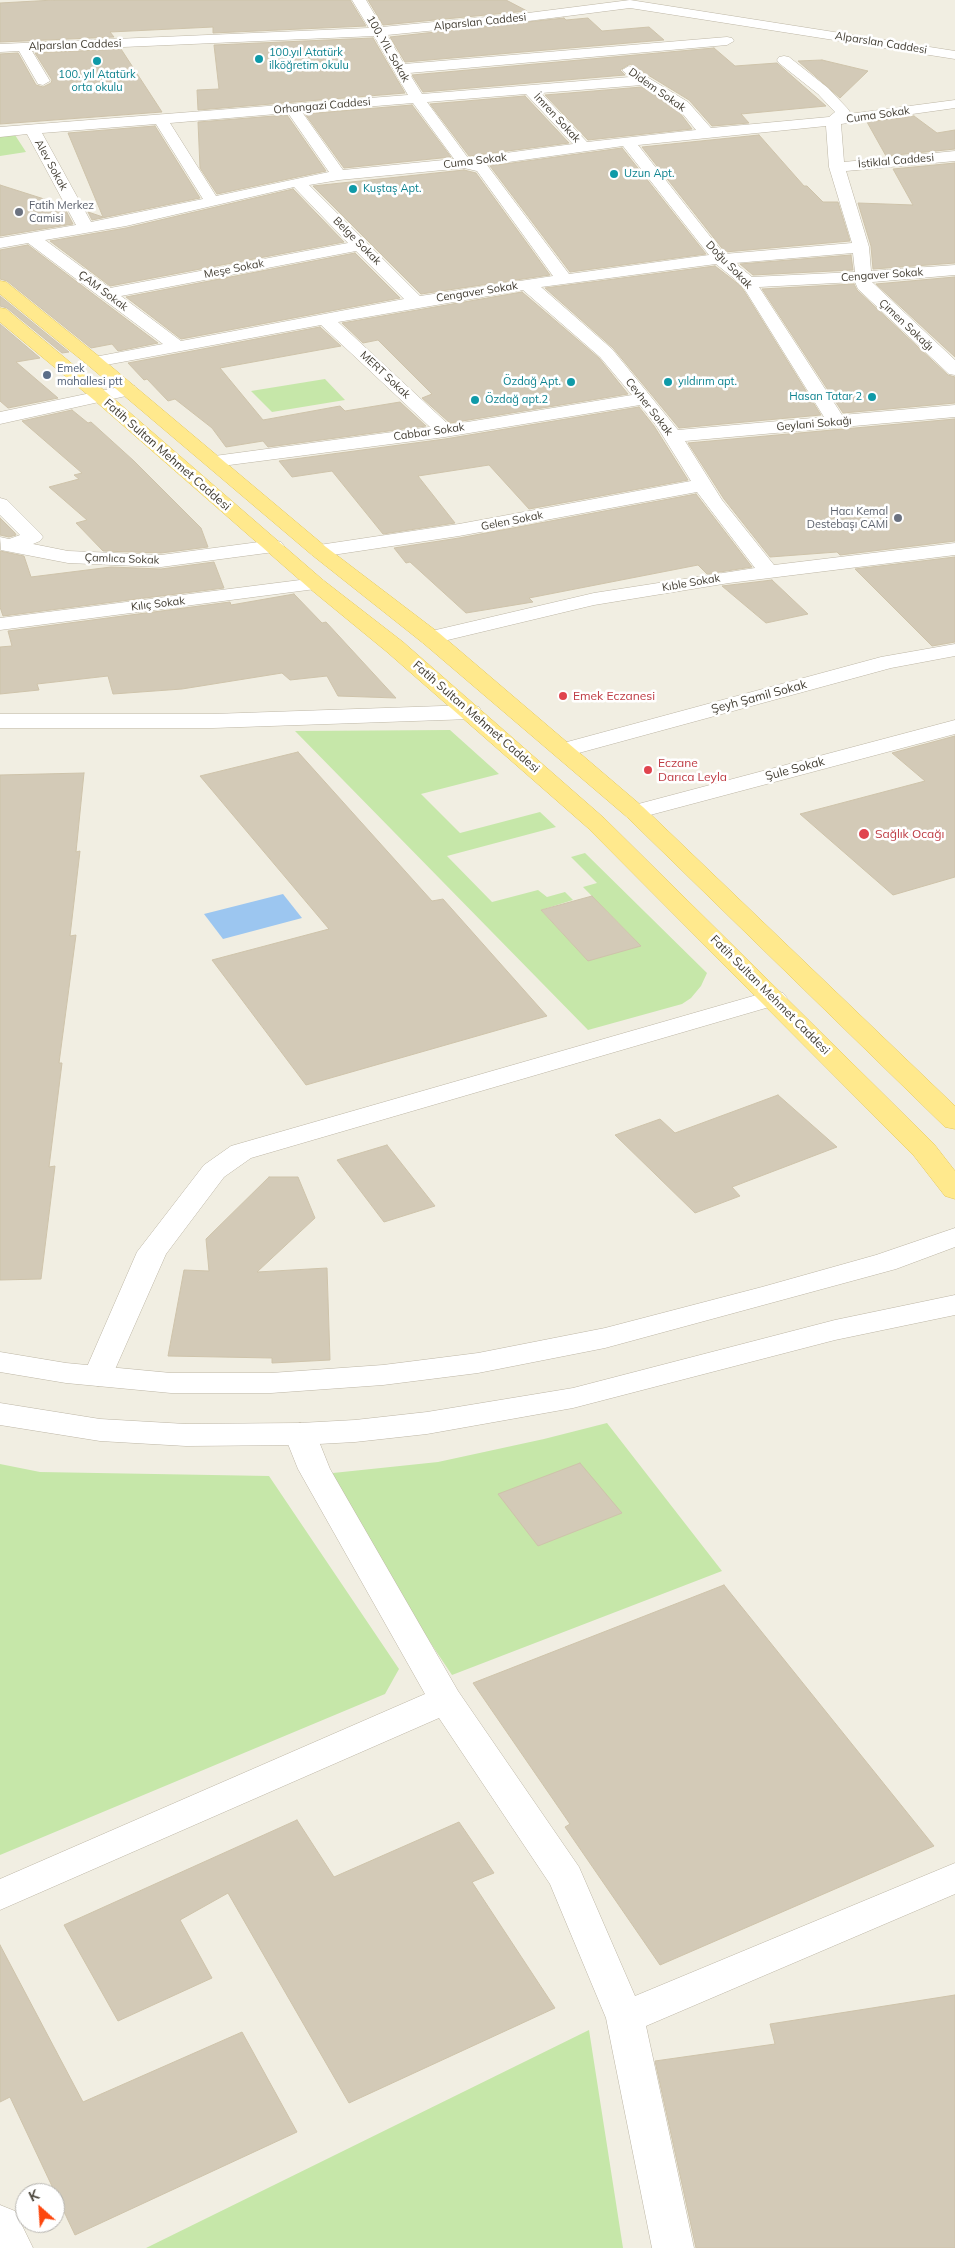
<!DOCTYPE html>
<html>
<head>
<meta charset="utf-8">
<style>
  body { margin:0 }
  #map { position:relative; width:955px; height:2248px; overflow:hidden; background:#f1eee2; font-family:Mulish,sans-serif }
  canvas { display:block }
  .north { position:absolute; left:15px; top:2183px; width:50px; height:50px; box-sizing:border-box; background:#fff; border:1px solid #b4b2ad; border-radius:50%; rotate:334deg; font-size:14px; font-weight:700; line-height:20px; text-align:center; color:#433e33 }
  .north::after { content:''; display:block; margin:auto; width:18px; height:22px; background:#fd470d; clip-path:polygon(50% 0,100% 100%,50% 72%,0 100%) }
</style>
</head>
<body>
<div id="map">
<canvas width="955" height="2248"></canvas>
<div class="north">K</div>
</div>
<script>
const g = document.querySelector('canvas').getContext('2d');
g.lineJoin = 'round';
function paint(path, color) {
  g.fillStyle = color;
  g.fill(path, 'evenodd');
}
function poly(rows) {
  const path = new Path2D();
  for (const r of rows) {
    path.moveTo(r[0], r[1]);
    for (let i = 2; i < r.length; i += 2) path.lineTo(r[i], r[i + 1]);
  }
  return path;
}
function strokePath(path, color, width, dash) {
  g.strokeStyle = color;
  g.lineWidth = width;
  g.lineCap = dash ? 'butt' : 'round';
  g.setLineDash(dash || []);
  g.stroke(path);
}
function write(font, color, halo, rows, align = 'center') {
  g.font = font + ' Mulish,sans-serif';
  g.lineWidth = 5;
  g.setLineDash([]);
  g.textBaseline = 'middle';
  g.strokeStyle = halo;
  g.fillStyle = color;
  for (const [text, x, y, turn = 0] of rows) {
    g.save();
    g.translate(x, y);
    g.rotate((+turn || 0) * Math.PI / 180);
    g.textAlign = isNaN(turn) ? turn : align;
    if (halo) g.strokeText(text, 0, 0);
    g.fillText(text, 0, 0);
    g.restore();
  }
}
const green = poly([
  [15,135,26,152,0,156,0,136],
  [325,379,345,400,272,412,251,391],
  [450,730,499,774,421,794,460,833,540,812,556,827,447,856,492,902,538,890,547,897,565,892,573,900,541,910,588,960,640,945,583,887,597,883,571,857,585,853,707,973,701,986,691,998,682,1004,588,1030,295,731],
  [607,1423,722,1571,452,1675,334,1499,333,1473,438,1462,544,1439],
  [0,1464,40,1472,269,1476,399,1669,385,1694,0,1855],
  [589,2030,623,2248,146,2248]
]);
const water = poly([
  [283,894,302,918,223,939,204,914]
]);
const building = poly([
  [54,0,350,0,366,26,213,33,213,27,110,32,114,37,0,42,0,3,54,0],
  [368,0,506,0,527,11,383,25,368,0],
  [564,18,566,20,588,18,602,31,649,27,664,40,405,62,390,37,564,18],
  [373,38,405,93,198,110,197,90,219,89,214,45,373,38],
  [714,48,735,66,777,63,826,106,741,114,749,123,712,126,689,100,630,64,620,70,625,75,423,92,412,75,714,48],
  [121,49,162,112,0,124,0,54,18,53,36,85,43,87,51,83,52,80,35,53,121,49],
  [822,60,868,71,840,98,798,61,822,60],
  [642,87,677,109,692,129,588,140,545,95,642,87],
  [525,96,569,143,469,156,430,104,525,96],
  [412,105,451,157,344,168,305,114,412,105],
  [287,115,326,171,217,194,200,168,198,122,287,115],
  [914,116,937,133,955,130,955,149,886,156,867,122,914,116],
  [155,126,200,198,92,220,88,212,103,217,68,133,155,126],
  [759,135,804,186,807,186,823,202,838,202,850,241,725,252,642,147,759,135],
  [622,148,706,254,570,272,490,166,622,148],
  [955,163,955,263,873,269,871,246,858,203,913,205,893,169,955,163],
  [464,170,476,173,550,275,421,294,313,186,464,170],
  [0,185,63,205,73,224,0,236,0,185],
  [293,189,344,242,110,286,50,241,126,228,293,189],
  [28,245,158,343,118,351,112,344,91,348,7,281,0,279,0,250,28,245],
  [355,253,400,298,181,339,126,297,355,253],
  [851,255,853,270,753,275,740,264,851,255],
  [715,266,741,286,821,415,679,428,613,348,545,288,715,266],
  [955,277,955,357,876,284,955,277],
  [854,284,857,290,948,375,955,377,955,403,843,413,762,289,854,284],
  [522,292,599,358,628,394,450,423,422,398,432,394,378,340,363,343,342,323,522,292],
  [0,296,69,352,62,353,7,308,0,306,0,296],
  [0,324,40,358,16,362,58,398,8,408,0,401,0,324],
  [320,327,341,346,220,368,263,420,340,406,345,411,400,402,426,426,268,447,263,441,226,447,212,428,175,399,168,401,147,379,144,380,128,363,320,327],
  [639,407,654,426,688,480,529,509,489,465,418,476,455,523,383,534,332,471,292,477,279,461,445,439,639,407],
  [72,410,88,423,91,422,134,461,201,528,208,547,161,553,103,551,76,523,87,520,49,487,79,479,74,475,82,473,22,421,72,410],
  [955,419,955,541,840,555,837,552,770,557,724,499,688,443,955,419],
  [696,494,752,567,707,574,698,565,529,598,533,602,466,613,410,562,406,563,394,548,459,538,696,494],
  [0,518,15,533,16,535,9,537,0,535,0,518],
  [0,551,24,556,31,577,111,567,161,569,214,562,224,588,3,616,0,607,0,551],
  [955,557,955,642,932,646,855,569,955,557],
  [772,580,808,614,766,623,722,586,772,580],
  [294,594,322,623,326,622,396,698,338,696,327,676,290,680,282,673,182,689,113,694,108,676,37,684,39,690,0,694,0,647,12,646,8,631,230,602,231,605,294,594],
  [955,736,955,877,893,895,800,814,925,781,892,753,955,736],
  [298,752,432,901,443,899,547,1016,306,1085,212,960,329,929,200,776,298,752],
  [84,773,76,852,80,851,70,936,76,935,59,1063,62,1063,49,1167,55,1166,41,1279,0,1280,0,775,84,773],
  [592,896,641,946,588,961,541,910,592,896],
  [778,1095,837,1147,732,1187,740,1196,695,1213,615,1135,660,1119,675,1133,778,1095],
  [387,1145,435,1206,384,1222,337,1160,387,1145],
  [269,1177,298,1177,315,1218,257,1272,327,1268,330,1360,272,1363,272,1358,168,1356,184,1270,209,1271,206,1239,269,1177],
  [580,1463,622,1513,538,1546,498,1494,580,1463],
  [724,1585,934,1846,660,1965,565,1827,570,1824,473,1683,724,1585],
  [297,1820,334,1877,459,1822,494,1873,472,1882,555,2008,349,2103,228,1893,180,1920,212,1978,118,2021,64,1925,297,1820],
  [0,1945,83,2102,242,2032,297,2132,75,2235,10,2097,0,2102,0,1945],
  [955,1995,955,2248,696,2248,655,2061,775,2044,770,2024,955,1995]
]);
const minor = poly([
  [352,0,366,0,382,27,528,13,630,0,955,51,955,59,630,8,528,21,387,35,404,64,727,37,732,38,734,41,727,45,409,73,422,94,630,77,622,70,629,66,688,102,711,128,829,117,835,112,818,94,779,63,777,60,779,57,784,56,789,57,828,88,848,109,850,112,849,114,955,100,955,108,841,124,844,162,955,151,955,161,846,171,869,247,871,271,955,265,955,275,872,282,955,360,955,375,949,374,858,289,855,282,759,287,842,415,955,405,955,417,685,441,722,500,774,565,955,543,955,555,729,583,594,605,431,644,423,643,420,638,423,633,594,593,755,568,697,492,459,536,319,557,312,555,309,551,312,547,319,545,459,524,691,481,656,425,640,405,445,437,214,467,207,465,204,461,207,457,430,427,321,325,95,367,89,366,86,362,89,358,163,344,28,243,0,248,0,238,76,225,27,134,0,137,0,127,408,95,374,36,32,51,50,81,43,85,38,84,19,51,0,52,0,44,369,28,352,0],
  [642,85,678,108,696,130,587,142,541,93,642,85],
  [526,94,573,144,468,158,427,102,526,94],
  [413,103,454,159,343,170,302,112,413,103],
  [288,113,329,172,216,196,170,123,288,113],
  [156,124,203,199,91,222,42,133,156,124],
  [826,126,829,167,852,243,724,254,638,145,826,126],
  [623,146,709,255,569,274,487,165,623,146],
  [464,168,477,171,553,276,420,296,309,185,339,180,464,168],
  [294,187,348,243,110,288,45,240,126,226,294,187],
  [356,251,404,299,181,341,121,296,356,251],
  [853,253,855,272,752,277,735,263,853,253],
  [716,264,742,285,824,417,678,430,612,349,541,287,716,264],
  [523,290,600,357,632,395,449,425,338,322,523,290],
  [129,385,135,386,138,390,135,394,0,424,0,412,129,385],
  [0,498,7,500,40,533,43,537,40,541,33,544,68,551,161,555,274,540,281,542,284,546,281,550,274,552,161,567,68,563,1,550,0,537,9,539,20,535,0,515,0,498],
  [316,578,323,580,326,584,323,588,0,630,0,618,316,578],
  [955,644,955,656,891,668,564,757,556,755,553,750,556,745,881,657,955,644],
  [471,705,479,707,482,712,479,717,471,719,213,728,0,728,0,714,213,714,471,705],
  [955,720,955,734,635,819,627,817,623,812,627,807,955,720],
  [774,990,783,993,787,998,783,1003,251,1158,224,1177,166,1254,109,1383,98,1386,87,1383,83,1376,137,1252,204,1165,231,1146,774,990],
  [300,1423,311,1426,316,1434,330,1469,458,1691,579,1867,635,1996,955,1863,955,1894,646,2026,694,2248,652,2248,606,2018,550,1884,439,1718,0,1910,0,1879,425,1694,298,1469,284,1434,289,1426,300,1423],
  [0,2205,15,2211,33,2248,0,2248,0,2205]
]);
const tertiary = poly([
  [955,1228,955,1247,896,1269,605,1348,478,1373,383,1385,271,1393,171,1393,66,1383,0,1372,0,1352,66,1363,171,1373,271,1373,383,1365,478,1353,605,1328,762,1287,876,1255,955,1228],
  [955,1295,955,1315,835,1340,573,1408,427,1434,355,1442,300,1445,186,1446,100,1441,0,1425,0,1403,100,1419,186,1424,300,1423,355,1420,427,1412,573,1388,835,1320,955,1295]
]);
const primary = poly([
  [0,281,6,282,101,358,326,547,439,633,643,807,955,1106,955,1129,945,1127,627,817,423,643,312,555,89,366,0,294,0,281],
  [0,308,6,309,106,392,323,580,403,642,604,818,934,1144,955,1171,955,1199,945,1196,914,1156,588,828,387,652,309,588,94,400,0,322,0,308]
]);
const markers = [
  [259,59,5,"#0f9aa8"],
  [97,61,5,"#0f9aa8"],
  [614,174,5,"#0f9aa8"],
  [353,189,5,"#0f9aa8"],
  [19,212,5,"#6b7280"],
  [47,375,5,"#5c6f8a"],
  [571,382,5,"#0f9aa8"],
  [668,382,5,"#0f9aa8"],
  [872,397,5,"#0f9aa8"],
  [475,400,5,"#0f9aa8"],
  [898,518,5,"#6b7280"],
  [563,696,5,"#e0444e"],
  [648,770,5,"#e0444e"],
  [864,834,6,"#e0444e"]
];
const farStreetnames = [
  ["Alparslan Caddesi",480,22,-6],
  ["Alparslan Caddesi",881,43,9],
  ["Alparslan Caddesi",75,45,-2],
  ["100. YIL Sokak",388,49,60],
  ["Didem Sokak",657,90,35],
  ["Orhangazi Caddesi",322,106,-5],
  ["Cuma Sokak",878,115,-8],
  ["İmren Sokak",557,118,47],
  ["Cuma Sokak",475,161,-7],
  ["İstiklal Caddesi",896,161,-5],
  ["Alev Sokak",51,165,61],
  ["Belge Sokak",357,241,45],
  ["Doğu Sokak",729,265,46],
  ["Meşe Sokak",234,269,-11],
  ["Cengaver Sokak",882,275,-4],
  ["ÇAM Sokak",103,291,37],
  ["Cengaver Sokak",477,292,-9],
  ["Çimen Sokağı",906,325,43],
  ["MERT Sokak",385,375,43],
  ["Cevher Sokak",649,407,52],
  ["Geylani Sokağı",814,424,-5],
  ["Cabbar Sokak",429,432,-8],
  ["Gelen Sokak",512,521,-11],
  ["Çamlıca Sokak",122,559,2],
  ["Kıble Sokak",691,583,-10],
  ["Kılıç Sokak",158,604,-7]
];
const farCulturenames = [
  ["100.yıl Atatürk",269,53],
  ["ilköğretim okulu",269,66],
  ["100. yıl Atatürk",97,75,"center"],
  ["orta okulu",97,88,"center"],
  ["Uzun Apt.",624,174],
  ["Kuştaş Apt.",363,189],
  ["Özdağ Apt.",561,382,"right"],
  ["yıldırım apt.",678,382],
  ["Hasan Tatar 2",862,397,"right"],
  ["Özdağ apt.2",485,400]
];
const farWorshipnames = [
  ["Fatih Merkez",29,206],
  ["Camisi",29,219],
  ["Hacı Kemal",888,512,"right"],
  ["Destebaşı CAMİ",888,525,"right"]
];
const farServicenames = [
  ["Emek",57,369],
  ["mahallesi ptt",57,382]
];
const streetNames = [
  ["Fatih Sultan Mehmet Caddesi",167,455,41],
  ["Şeyh Şamil Sokak",759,697,-15],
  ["Fatih Sultan Mehmet Caddesi",476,717,41],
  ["Şule Sokak",795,769,-15],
  ["Fatih Sultan Mehmet Caddesi",770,995,45]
];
const healthNames = [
  ["Emek Eczanesi",573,696],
  ["Eczane",658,763],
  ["Darıca Leyla",658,777],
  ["Sağlık Ocağı",875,834]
];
paint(green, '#c6e7a9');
paint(water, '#9cc6f0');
paint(building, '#d3cab7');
strokePath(building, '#cec3aa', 1);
strokePath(minor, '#bdb6a5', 1);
strokePath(tertiary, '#bdb6a5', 1);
strokePath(primary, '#e4c85d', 1);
paint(minor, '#fff');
paint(tertiary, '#fff');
paint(primary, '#ffe98d');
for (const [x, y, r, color] of markers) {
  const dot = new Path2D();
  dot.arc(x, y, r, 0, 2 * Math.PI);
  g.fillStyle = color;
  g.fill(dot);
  strokePath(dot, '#fff', 2);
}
write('11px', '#433e33', '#fff', farStreetnames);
write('11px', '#0d838f', '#fff', farCulturenames, 'left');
write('11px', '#5b616d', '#fff', farWorshipnames, 'left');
write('11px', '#4e5e75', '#fff', farServicenames, 'left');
write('12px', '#433e33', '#fff', streetNames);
write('12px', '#be3a42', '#fff', healthNames, 'left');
</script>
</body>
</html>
